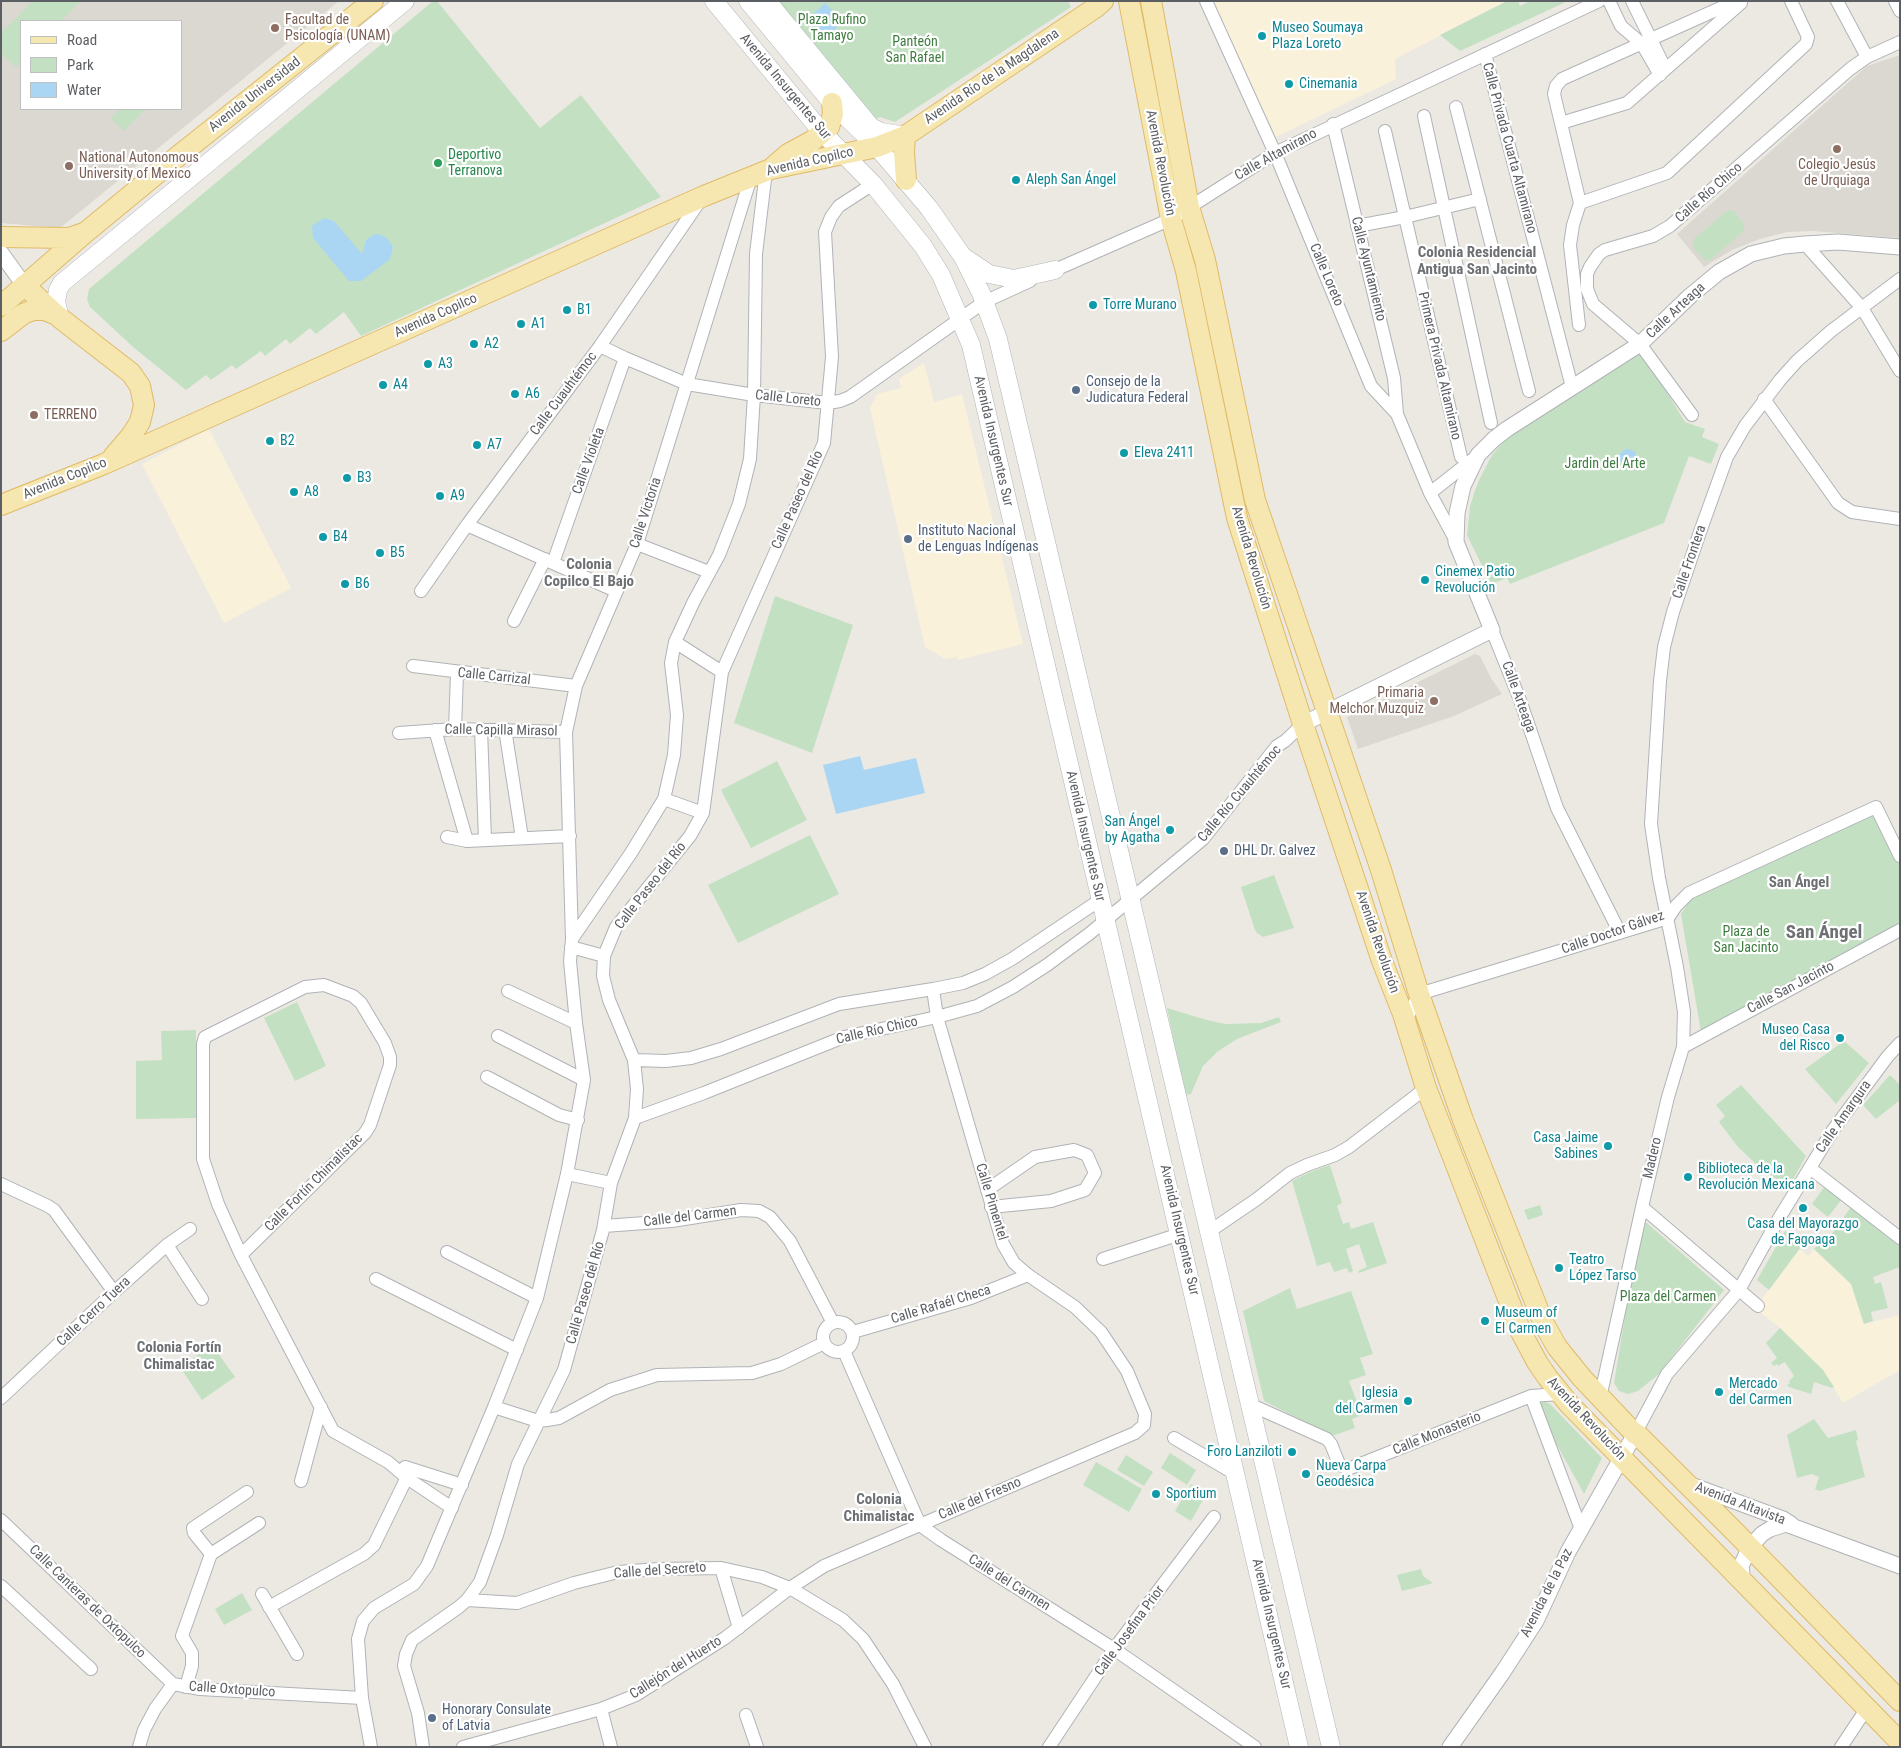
<!DOCTYPE html>
<html>
<head>
<meta charset="utf-8">
<style>
  body { margin:0 }
  #map { position:relative; width:1901px; height:1748px; overflow:hidden; background:#ece9e3; font-family:"Roboto Condensed",sans-serif }
  canvas { display:block }
  .frame { position:absolute; inset:0; border:2px solid #5b5e62; pointer-events:none }
  .legend { position:absolute; left:20px; top:20px; width:162px; height:90px; box-sizing:border-box; background:#fff; border:1px solid #bdbfc0; margin:0; padding:6px 9px; list-style:none; font-size:15px; color:#5b5e62 }
  .legend li { display:flex; align-items:center; gap:10px; height:25px }
  .legend b { width:25px; border:1px solid #bdbfc0 }
</style>
</head>
<body>
<div id="map">
<canvas width="1901" height="1748"></canvas>
<div class="frame"></div>
<ul class="legend">
<li><b style="height:6px;background:#f5e7af"></b>Road</li>
<li><b style="height:14px;background:#c3e1c2"></b>Park</li>
<li><b style="height:14px;background:#aad6f4"></b>Water</li>
</ul>
</div>
<script>
const g = document.querySelector('canvas').getContext('2d');
g.lineJoin = 'round';
function paint(path, color) {
  g.fillStyle = color;
  g.fill(path, 'evenodd');
}
function poly(rows) {
  const path = new Path2D();
  for (const r of rows) {
    if (r.length === 3) {
      path.moveTo(r[0] + r[2], r[1]);
      path.arc(r[0], r[1], r[2], 0, 2 * Math.PI);
      continue;
    }
    path.moveTo(r[0], r[1]);
    for (let i = 2; i < r.length; i += 2) path.lineTo(r[i], r[i + 1]);
  }
  return path;
}
function strokePath(path, color, width, dash) {
  g.strokeStyle = color;
  g.lineWidth = width;
  g.lineCap = dash ? 'butt' : 'round';
  g.setLineDash(dash || []);
  g.stroke(path);
}
function write(font, color, halo, rows, align = 'center') {
  g.font = font + ' "Roboto Condensed",sans-serif';
  g.lineWidth = 4.5;
  g.setLineDash([]);
  g.textBaseline = 'middle';
  g.strokeStyle = halo;
  g.fillStyle = color;
  for (const [text, x, y, turn = 0] of rows) {
    g.save();
    g.translate(x, y);
    g.rotate((+turn || 0) * Math.PI / 180);
    g.textAlign = isNaN(turn) ? turn : align;
    if (halo) g.strokeText(text, 0, 0);
    g.fillText(text, 0, 0);
    g.restore();
  }
}
const commercial = poly([
  [1213,1,1507,1,1395,59,1396,79,1276,137],
  [924,363,934,402,962,394,1023,644,958,660,957,657,945,659,925,647,870,408,877,394,901,388,899,379],
  [209,429,291,588,224,623,142,464],
  [1800,1249,1808,1256,1814,1249,1851,1284,1864,1324,1900,1315,1900,1370,1843,1403,1823,1370,1780,1328,1755,1308]
]);
const education = poly([
  [1,1,339,1,60,228,1,223],
  [21,21,181,21,181,109,21,109],
  [1900,55,1900,238,1813,231,1787,232,1760,239,1732,250,1704,267,1677,234,1867,66],
  [1475,654,1480,656,1491,678,1502,694,1454,716,1358,749,1347,717]
]);
const green = poly([
  [33,1,81,1,61,21,21,21,21,62,16,67,1,53,1,33],
  [433,1,437,1,540,128,581,95,661,197,361,336,344,312,316,334,310,328,290,344,286,339,265,356,261,351,236,369,232,365,211,380,206,375,186,390,133,347,90,307,87,299,89,289],
  [776,1,1068,1,1071,7,895,122,880,117,874,120],
  [1507,1,1518,1,1520,6,1530,1,1568,1,1460,51,1440,35],
  [120,109,146,109,124,131,111,118],
  [1728,210,1734,211,1744,224,1744,231,1710,260,1705,260,1693,248,1693,240],
  [1641,350,1685,422,1705,429,1702,437,1719,444,1711,464,1689,456,1664,523,1510,584,1507,578,1491,584,1467,535,1470,507,1474,493,1479,480,1492,455,1511,433],
  [775,596,853,625,812,753,734,723],
  [777,761,807,820,751,848,721,790],
  [1874,814,1900,864,1900,925,1701,1032,1681,914,1690,900],
  [810,835,839,894,738,943,708,885],
  [1274,875,1294,928,1263,937,1257,933,1255,930,1241,887],
  [297,1002,326,1066,295,1081,264,1018],
  [1167,1008,1207,1020,1225,1024,1261,1023,1279,1017,1281,1022,1237,1039,1217,1052,1203,1066,1191,1094,1185,1095],
  [196,1030,196,1118,136,1119,136,1061,162,1060,161,1031],
  [1844,1041,1869,1063,1836,1104,1805,1069],
  [1890,1075,1900,1085,1900,1100,1876,1119,1863,1105],
  [1741,1085,1806,1156,1788,1188,1755,1163,1738,1147,1719,1122,1725,1116,1716,1105],
  [1330,1165,1342,1203,1337,1206,1343,1224,1349,1222,1351,1229,1373,1222,1387,1263,1359,1273,1358,1271,1367,1267,1359,1244,1346,1249,1353,1271,1349,1273,1347,1268,1334,1272,1330,1262,1317,1266,1292,1181,1310,1172],
  [1825,1186,1842,1199,1828,1217,1812,1204],
  [1540,1205,1543,1215,1528,1220,1524,1210],
  [1851,1207,1900,1244,1900,1267,1873,1277,1875,1284,1881,1282,1888,1308,1871,1312,1873,1321,1864,1324,1851,1284,1814,1249,1825,1237,1828,1239],
  [1641,1218,1724,1290,1659,1374,1638,1391,1628,1394,1619,1391,1614,1383],
  [1785,1231,1803,1244,1769,1290,1757,1280],
  [1290,1288,1297,1309,1351,1291,1373,1354,1360,1358,1366,1375,1349,1381,1362,1415,1352,1419,1355,1428,1332,1436,1264,1401,1243,1311],
  [1780,1328,1823,1370,1834,1387,1832,1388,1814,1382,1811,1394,1789,1387,1787,1385,1790,1383,1789,1381,1794,1376,1785,1362,1778,1366,1777,1364,1774,1366,1771,1363,1777,1358,1766,1343],
  [212,1345,235,1377,202,1400,180,1367],
  [1544,1401,1550,1404,1602,1458,1584,1494,1539,1412,1539,1405],
  [1814,1419,1828,1438,1856,1430,1858,1440,1856,1441,1865,1477,1819,1491,1815,1489,1819,1477,1812,1474,1797,1478,1787,1435],
  [1170,1453,1196,1470,1187,1485,1161,1468],
  [1126,1455,1153,1472,1144,1486,1117,1470],
  [1096,1462,1142,1489,1129,1512,1083,1485],
  [1191,1484,1207,1493,1191,1521,1175,1511],
  [1421,1569,1423,1576,1433,1583,1402,1591,1397,1575],
  [242,1593,252,1610,224,1625,215,1609]
]);
const water = poly([
  [825,3,843,22,824,39,807,20],
  [324,218,334,221,362,254,366,240,373,235,378,234,387,238,393,247,391,256,389,260,361,281,349,281,313,238,312,226],
  [1628,458,9],
  [860,756,864,770,916,758,925,793,836,814,823,765]
]);
const minor = poly([
  [1206,1,1275,153,1371,386,1397,414,1430,493,1456,541],
  [1609,1,1621,26,1642,44,1660,75],
  [1632,1,1665,68],
  [1837,1,1867,57],
  [1895,1,1900,11],
  [1485,54,1572,387],
  [1456,107,1529,391],
  [1424,116,1491,423],
  [1561,123,1627,103,1741,3],
  [1333,124,1394,378,1397,414],
  [1385,131,1461,457],
  [1580,203,1667,173,1806,44,1808,37,1791,1],
  [1357,226,1405,217,1480,199],
  [1805,244,1862,308,1900,371],
  [1048,273,1171,219,1275,153,1599,1],
  [1579,325,1570,245,1573,225,1580,203,1554,94,1556,86,1562,79,1736,1],
  [600,346,625,358,687,384,754,395,828,403,840,401,850,397,984,302,1030,281],
  [1764,399,1838,503,1852,512,1900,519],
  [1692,415,1640,344,1593,304,1587,289,1587,274,1590,267,1599,254,1605,250,1653,236,1670,226,1850,69,1867,57,1900,42],
  [1430,493,1477,456],
  [467,525,616,591],
  [637,544,709,572],
  [553,563,625,358],
  [421,591,467,525,600,346,702,198],
  [514,621,545,559],
  [1492,630,1520,700,1557,808,1620,933],
  [675,642,722,672],
  [413,666,576,686],
  [455,729,457,673],
  [481,729,485,840],
  [505,729,522,838],
  [435,730,467,841],
  [399,733,455,729,566,732],
  [664,799,703,813],
  [447,837,467,841,570,836],
  [572,939,566,732,576,686,637,544,751,177],
  [571,947,604,956],
  [508,991,576,1023],
  [1405,1022,1419,994,1668,918,1676,906,1689,893,1876,807,1900,856],
  [498,1036,584,1080],
  [1683,1047,1900,930],
  [634,1060,666,1061,691,1058,721,1049,839,1004,933,989,963,983,985,974,1012,959,1100,900],
  [487,1077,559,1115,578,1120],
  [635,1118,704,1093,844,1037,937,1017,977,1006,1013,987,1047,965,1089,934,1203,839,1277,746,1285,741,1303,724],
  [1810,1168,1900,1238],
  [567,1174,611,1183],
  [1,1184,48,1206,54,1210,114,1292],
  [987,1190,1035,1157,1074,1150,1087,1155,1095,1173,1085,1190,1051,1201,991,1207],
  [1642,1207,1758,1306],
  [604,1226,672,1221,741,1210,759,1211,770,1217,790,1241,833,1323],
  [1210,1231,1257,1199,1290,1173,1307,1165,1335,1155,1349,1147,1426,1088],
  [167,1245,202,1299],
  [447,1252,537,1298],
  [241,1255,365,1133,370,1125,390,1065,390,1057,385,1043,361,1003,353,996,324,985,305,987,205,1037,203,1044,203,1159,218,1204,241,1255,333,1431,388,1462,407,1478,452,1508],
  [1103,1259,1180,1234],
  [376,1279,517,1350],
  [838,1337,15],
  [853,1332,971,1298,1028,1275],
  [844,1351,920,1525,941,1540,1114,1649,1255,1747],
  [1531,1396,1581,1529],
  [1,1398,114,1292,167,1245,190,1229],
  [1600,1398,1642,1207,1668,1097,1683,1047,1684,1012,1677,967,1659,878,1651,824,1660,681,1664,647,1673,612,1700,532,1727,457,1745,426,1780,380,1797,361,1831,331,1900,279],
  [1249,1404,1327,1439,1331,1444,1339,1464,1348,1469,1531,1396,1560,1394],
  [494,1407,538,1421,547,1420,559,1418,610,1390,657,1375,752,1373,781,1364,824,1343],
  [1635,1434,1667,1374,1739,1290,1778,1220,1833,1130,1888,1056,1900,1043],
  [1174,1438,1237,1475],
  [405,1467,462,1485],
  [301,1481,321,1407],
  [1,1520,173,1684,200,1689,362,1698],
  [211,1554,259,1523],
  [721,1568,739,1628],
  [1,1586,91,1669],
  [262,1594,297,1654],
  [467,1600,517,1603,574,1583,618,1572,659,1569,721,1568,762,1577,790,1588,815,1603,843,1620,863,1639,893,1684,925,1747],
  [269,1607,364,1554,374,1545,411,1469],
  [186,1687,192,1666,192,1653,182,1636,211,1554,194,1533,193,1528,247,1492],
  [601,1709,611,1747],
  [746,1715,757,1747],
  [139,1747,144,1730,155,1709,173,1684],
  [371,1747,362,1698,358,1639,363,1621,374,1608,414,1584,427,1566,494,1407,537,1298,567,1174,584,1080,576,1023,570,961,572,939,631,853,664,799,674,755,677,715,671,663,675,642,694,601,719,555,739,504,750,459,754,395,756,254,766,171],
  [423,1747,418,1713,404,1666,406,1654,412,1640,459,1607,467,1600,480,1582,497,1535,518,1464,564,1370,603,1230,611,1183,635,1118,637,1089,634,1060,609,1000,603,976,604,956,616,927,690,836,703,813,722,672,824,443,832,357,825,232,831,217,839,206,873,184],
  [463,1747,601,1709,636,1695,725,1638,790,1588,824,1566,1135,1433,1144,1425,1145,1414,1127,1371,1101,1332,1075,1307,1028,1275,1014,1263,1003,1244,937,1017,933,989],
  [1049,1747,1114,1649,1214,1517],
  [1841,1747,1867,1708]
]);
const tertiary = poly([
  [1,253,24,285],
  [1303,724,1492,630,1456,542,1457,513,1463,486,1478,455,1494,439,1507,429,1640,344,1690,296,1719,272,1751,254,1784,246,1805,244,1838,242,1900,247],
  [1691,1485,1783,1519,1791,1524],
  [1743,1583,1741,1566,1750,1547,1762,1534,1770,1529,1786,1524,1900,1566],
  [1450,1747,1503,1672,1536,1621,1568,1552,1635,1434]
]);
const secondary = poly([
  [714,1,821,131,873,184,923,246,941,275,971,345,1299,1747],
  [748,1,832,103,877,147,929,208,963,257,981,293,998,339,1331,1747],
  [767,1,871,127,881,132,905,136],
  [965,258,989,274,1014,279,1055,270],
  [60,318,56,302,58,290,62,283,405,1]
]);
const primary = poly([
  [1129,1,1171,219,1186,271,1237,518,1303,724,1382,961,1403,1014,1426,1088,1521,1332,1537,1362,1548,1378,1569,1404,1900,1742],
  [1151,1,1189,207,1205,260,1255,500,1381,870,1419,994,1463,1120,1543,1322,1557,1347,1582,1378,1635,1434,1637,1434,1736,1533,1900,1701],
  [905,136,904,152,906,180],
  [774,166,788,154,812,141,829,127,833,114,832,103],
  [1,237,69,238,84,233],
  [24,285,60,318,131,373,140,386,144,405,140,422,131,436,113,457],
  [1,306,86,232,177,157,373,1],
  [1,331,23,314,33,310,45,310,57,315],
  [1,505,104,464,704,196,771,169,877,147,905,136,1095,8,1103,1]
]);
const markers = [
  [275,28,5,"#8d6e63"],
  [1262,36,5,"#0f9aa8"],
  [1289,84,5,"#0f9aa8"],
  [1837,149,5,"#8d6e63"],
  [438,163,5,"#2e9e5b"],
  [69,166,5,"#8d6e63"],
  [1016,180,5,"#0f9aa8"],
  [1093,305,5,"#0f9aa8"],
  [567,310,5,"#0f9aa8"],
  [521,324,5,"#0f9aa8"],
  [474,344,5,"#0f9aa8"],
  [428,364,5,"#0f9aa8"],
  [383,385,5,"#0f9aa8"],
  [1076,390,5,"#5c6f8a"],
  [515,394,5,"#0f9aa8"],
  [34,415,5,"#8d6e63"],
  [270,441,5,"#0f9aa8"],
  [477,445,5,"#0f9aa8"],
  [1124,453,5,"#0f9aa8"],
  [347,478,5,"#0f9aa8"],
  [294,492,5,"#0f9aa8"],
  [440,496,5,"#0f9aa8"],
  [323,537,5,"#0f9aa8"],
  [908,539,5,"#5c6f8a"],
  [380,553,5,"#0f9aa8"],
  [1425,580,5,"#0f9aa8"],
  [345,584,5,"#0f9aa8"],
  [1434,701,5,"#8d6e63"],
  [1170,830,5,"#0f9aa8"],
  [1224,851,5,"#5c6f8a"],
  [1840,1038,5,"#0f9aa8"],
  [1608,1146,5,"#0f9aa8"],
  [1688,1177,5,"#0f9aa8"],
  [1803,1208,5,"#0f9aa8"],
  [1559,1268,5,"#0f9aa8"],
  [1485,1321,5,"#0f9aa8"],
  [1719,1392,5,"#0f9aa8"],
  [1408,1401,5,"#0f9aa8"],
  [1292,1452,5,"#0f9aa8"],
  [1306,1474,5,"#0f9aa8"],
  [1156,1494,5,"#0f9aa8"],
  [432,1718,5,"#5c6f8a"]
];
const educationNames = [
  ["Facultad de",285,20],
  ["Psicología (UNAM)",285,36],
  ["National Autonomous",79,158],
  ["University of Mexico",79,174],
  ["Colegio Jesús",1837,165,"center"],
  ["de Urquiaga",1837,181,"center"],
  ["TERRENO",44,415],
  ["Primaria",1424,693,"right"],
  ["Melchor Muzquiz",1424,709,"right"]
];
const parkNames = [
  ["Plaza Rufino",832,20],
  ["Tamayo",832,36],
  ["Panteón",915,42],
  ["San Rafael",915,58],
  ["Jardin del Arte",1605,464],
  ["Plaza de",1746,932],
  ["San Jacinto",1746,948],
  ["Plaza del Carmen",1668,1297]
];
const cultureNames = [
  ["Museo Soumaya",1272,28],
  ["Plaza Loreto",1272,44],
  ["Cinemania",1299,84],
  ["Aleph San Ángel",1026,180],
  ["Torre Murano",1103,305],
  ["B1",577,310],
  ["A1",531,324],
  ["A2",484,344],
  ["A3",438,364],
  ["A4",393,385],
  ["A6",525,394],
  ["B2",280,441],
  ["A7",487,445],
  ["Eleva 2411",1134,453],
  ["B3",357,478],
  ["A8",304,492],
  ["A9",450,496],
  ["B4",333,537],
  ["B5",390,553],
  ["Cinemex Patio",1435,572],
  ["Revolución",1435,588],
  ["B6",355,584],
  ["San Ángel",1160,822,"right"],
  ["by Agatha",1160,838,"right"],
  ["Museo Casa",1830,1030,"right"],
  ["del Risco",1830,1046,"right"],
  ["Casa Jaime",1598,1138,"right"],
  ["Sabines",1598,1154,"right"],
  ["Biblioteca de la",1698,1169],
  ["Revolución Mexicana",1698,1185],
  ["Casa del Mayorazgo",1803,1224,"center"],
  ["de Fagoaga",1803,1240,"center"],
  ["Teatro",1569,1260],
  ["López Tarso",1569,1276],
  ["Museum of",1495,1313],
  ["El Carmen",1495,1329],
  ["Mercado",1729,1384],
  ["del Carmen",1729,1400],
  ["Iglesia",1398,1393,"right"],
  ["del Carmen",1398,1409,"right"],
  ["Foro Lanziloti",1282,1452,"right"],
  ["Nueva Carpa",1316,1466],
  ["Geodésica",1316,1482],
  ["Sportium",1166,1494]
];
const streetNames = [
  ["Avenida Río de la Magdalena",992,77,-34],
  ["Avenida Insurgentes Sur",785,87,50],
  ["Avenida Universidad",255,95,-38],
  ["Calle Privada Cuarta Altamirano",1509,148,75],
  ["Calle Altamirano",1276,155,-29],
  ["Avenida Copilco",810,162,-13],
  ["Avenida Revolución",1160,163,79],
  ["Calle Río Chico",1709,193,-41],
  ["Calle Ayuntamiento",1368,269,76],
  ["Calle Loreto",1326,275,67],
  ["Calle Arteaga",1676,311,-43],
  ["Avenida Copilco",436,316,-24],
  ["Primera Privada Altamirano",1439,366,77],
  ["Calle Cuauhtémoc",564,394,-53],
  ["Calle Loreto",788,399,6],
  ["Avenida Insurgentes Sur",993,441,77],
  ["Calle Violeta",589,461,-70],
  ["Avenida Copilco",65,479,-22],
  ["Calle Paseo del Río",798,500,-66],
  ["Calle Victoria",646,513,-72],
  ["Avenida Revolución",1251,558,73],
  ["Calle Frontera",1690,562,-71],
  ["Calle Carrizal",494,677,6],
  ["Calle Arteaga",1518,697,70],
  ["Calle Capilla Mirasol",501,731,1],
  ["Calle Río Cuauhtémoc",1240,794,-50],
  ["Avenida Insurgentes Sur",1085,836,77],
  ["Calle Paseo del Río",651,886,-52],
  ["Calle Doctor Gálvez",1613,933,-19],
  ["Avenida Revolución",1377,942,71],
  ["Calle San Jacinto",1791,988,-28],
  ["Calle Río Chico",877,1031,-13],
  ["Calle Amargura",1844,1117,-55],
  ["Madero",1653,1158,-77],
  ["Calle Fortín Chimalistac",314,1183,-45],
  ["Calle Pimentel",991,1202,73],
  ["Calle del Carmen",690,1217,-7],
  ["Avenida Insurgentes Sur",1179,1230,77],
  ["Calle Paseo del Río",586,1293,-74],
  ["Calle Rafaél Checa",941,1305,-17],
  ["Calle Cerro Tuera",94,1312,-43],
  ["Avenida Revolución",1586,1419,47],
  ["Calle Monasterio",1437,1434,-22],
  ["Calle del Fresno",980,1499,-23],
  ["Avenida Altavista",1740,1504,21],
  ["Calle del Secreto",660,1571,-4],
  ["Calle del Carmen",1009,1583,32],
  ["Avenida de la Paz",1547,1593,-63],
  ["Calle Canteras de Oxtopulco",87,1602,44],
  ["Avenida Insurgentes Sur",1271,1624,77],
  ["Calle Josefina Prior",1130,1631,-54],
  ["Callejón del Huerto",676,1668,-32],
  ["Calle Oxtopulco",232,1690,4]
];
const leisureNames = [
  ["Deportivo",448,155],
  ["Terranova",448,171]
];
const serviceNames = [
  ["Consejo de la",1086,382],
  ["Judicatura Federal",1086,398],
  ["Instituto Nacional",918,531],
  ["de Lenguas Indígenas",918,547],
  ["DHL Dr. Galvez",1234,851],
  ["Honorary Consulate",442,1710],
  ["of Latvia",442,1726]
];
const neighbourhoodNames = [
  ["Colonia Residencial",1477,253],
  ["Antigua San Jacinto",1477,270],
  ["Colonia",589,565],
  ["Copilco El Bajo",589,582],
  ["San Ángel",1799,883],
  ["Colonia Fortín",179,1348],
  ["Chimalistac",179,1365],
  ["Colonia",879,1500],
  ["Chimalistac",879,1517]
];
const districtNames = [
  ["San Ángel",1824,933]
];
paint(commercial, '#f9f1da');
paint(education, '#dbd8d1');
paint(green, '#c3e1c2');
paint(water, '#aad6f4');
strokePath(minor, '#b0b3b6', 14);
strokePath(tertiary, '#b0b3b6', 17);
strokePath(secondary, '#b2b5b9', 19);
strokePath(primary, '#e0ba67', 22);
strokePath(minor, '#fff', 12);
strokePath(tertiary, '#fff', 15);
strokePath(secondary, '#fff', 18);
strokePath(primary, '#f5e7af', 20);
for (const [x, y, r, color] of markers) {
  const dot = new Path2D();
  dot.arc(x, y, r, 0, 2 * Math.PI);
  g.fillStyle = color;
  g.fill(dot);
  strokePath(dot, '#fff', 2);
}
write('14px', '#785e54', '#fff', educationNames, 'left');
write('14px', '#3e7d3f', '#fff', parkNames);
write('14px', '#0d838f', '#fff', cultureNames, 'left');
write('14px', '#5b5e62', '#fff', streetNames);
write('14px', '#27864d', '#fff', leisureNames, 'left');
write('14px', '#4e5e75', '#fff', serviceNames, 'left');
write('bold 15px', '#6c7073', '#fff', neighbourhoodNames);
write('bold 19px', '#6c7073', '#fff', districtNames);
</script>
</body>
</html>
